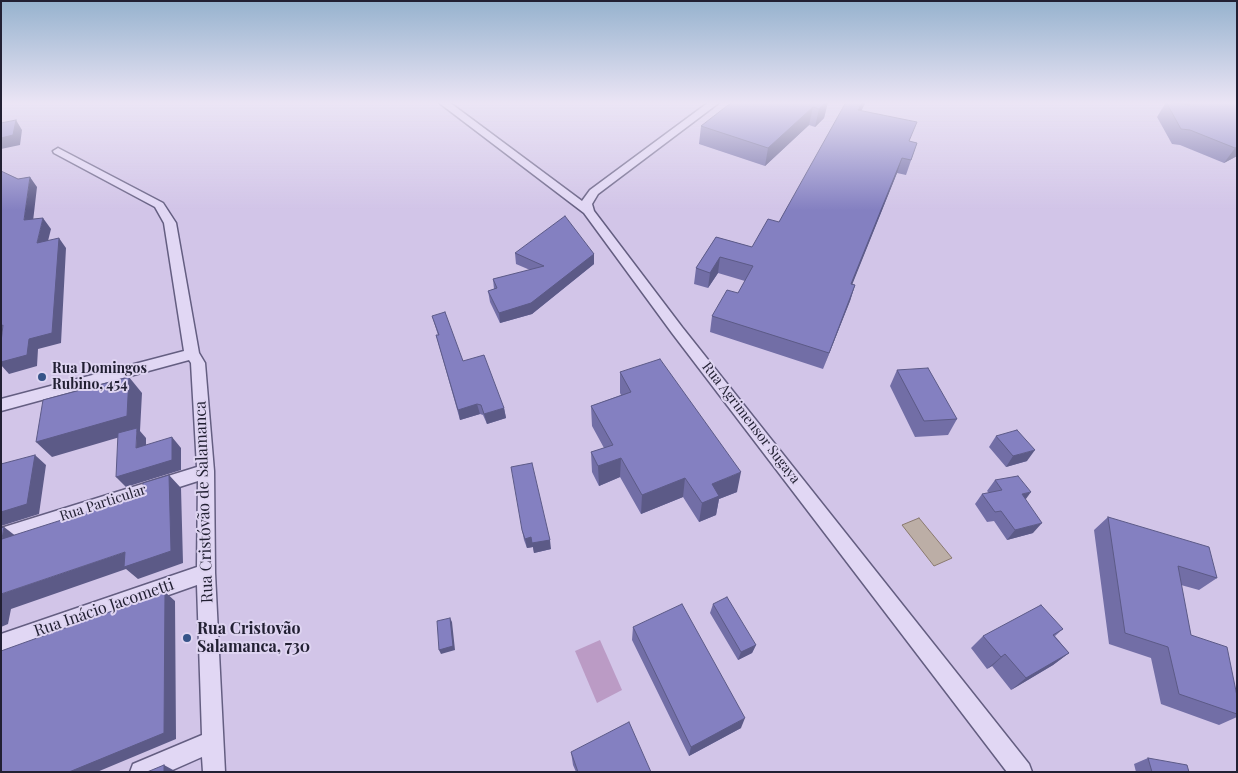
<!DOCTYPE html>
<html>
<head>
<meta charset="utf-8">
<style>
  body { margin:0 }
  #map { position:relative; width:1238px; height:773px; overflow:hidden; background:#d2c5e8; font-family:"Playfair Display",serif }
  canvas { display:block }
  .frame { position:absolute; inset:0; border:2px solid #222033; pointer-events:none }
</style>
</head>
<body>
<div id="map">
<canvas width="1238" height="773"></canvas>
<div class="frame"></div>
</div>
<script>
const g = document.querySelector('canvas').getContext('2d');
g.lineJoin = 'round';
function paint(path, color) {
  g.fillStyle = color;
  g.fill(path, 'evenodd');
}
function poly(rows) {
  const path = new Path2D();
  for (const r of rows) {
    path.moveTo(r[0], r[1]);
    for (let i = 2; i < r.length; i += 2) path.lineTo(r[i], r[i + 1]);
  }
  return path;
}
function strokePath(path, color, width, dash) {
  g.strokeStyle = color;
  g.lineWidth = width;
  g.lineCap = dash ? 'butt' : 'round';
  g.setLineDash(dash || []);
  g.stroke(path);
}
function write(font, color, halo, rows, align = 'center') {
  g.font = font + ' "Playfair Display",serif';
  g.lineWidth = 4;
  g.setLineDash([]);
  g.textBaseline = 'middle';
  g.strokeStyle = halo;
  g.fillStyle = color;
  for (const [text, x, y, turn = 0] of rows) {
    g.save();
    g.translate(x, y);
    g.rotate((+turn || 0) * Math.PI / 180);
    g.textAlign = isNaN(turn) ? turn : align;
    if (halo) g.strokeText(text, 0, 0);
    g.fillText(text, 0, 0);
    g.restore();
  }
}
const green = poly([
  [600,640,622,690,597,703,575,651]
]);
const water = poly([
  [919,518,952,558,934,566,902,525,919,518]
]);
const street = poly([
  [438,102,449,102,582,201,590,190,709,102,720,102,598,194,592,204,594,211,682,327,1029,764,1032,772,1007,772,672,333,584,213,438,102],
  [58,148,163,203,176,223,199,353,205,363,214,471,215,573,225,772,203,772,202,757,168,772,130,772,133,764,202,735,197,585,1,654,1,634,197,567,198,481,1,544,1,528,197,467,191,363,189,360,1,411,1,399,184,351,164,223,155,207,54,153,53,151,58,148]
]);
const wall = poly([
  [828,102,824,118,815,127,809,125,765,166,699,144,701,126],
  [1166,102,1173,103,1173,102,1237,102,1237,156,1224,163,1180,145,1172,144,1157,117],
  [862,111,910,142,917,143,906,175,897,173,852,284,855,285,850,301,823,369,710,332,712,316,738,293,745,281,718,273,708,288,694,284,696,268,716,237,752,247,779,222],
  [515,253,594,254,594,264,532,314,500,323,490,302,488,291,494,289,493,279,530,270,516,264],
  [432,316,463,361,504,408,506,418,487,424,483,415,480,414,460,420,436,335,438,335],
  [897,370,957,419,948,435,915,437,890,386],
  [620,372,737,492,719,499,716,515,699,522,683,497,641,514,620,477,599,486,592,472,591,452,604,448,592,426,591,406,621,395,620,393],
  [996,436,1027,461,1006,467,989,447],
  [995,480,1025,499,1033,533,1007,540,994,521,987,522,975,504,982,494,989,493,987,491],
  [1108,517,1217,578,1199,590,1181,585,1191,635,1237,696,1237,717,1219,725,1161,704,1151,658,1109,644,1094,530],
  [522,530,551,549,534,553,533,547,527,548,524,540],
  [713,604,756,645,752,653,738,660,710,613],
  [633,627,741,728,689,756,632,640],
  [1063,629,1055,636,1069,653,1053,665,1011,690,992,666,987,669,971,648,983,636],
  [571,752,651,772,576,772,573,765],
  [1148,758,1189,772,1136,772,1134,764]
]);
const shadedWall = poly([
  [826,102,828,102,824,118,815,127,819,109],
  [863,102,866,102,854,125,858,110],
  [813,107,809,125,765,166,768,148],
  [16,120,22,130,20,145,1,149,1,138],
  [1237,147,1237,156,1224,163,1235,148],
  [902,158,897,173,846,300,851,284],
  [30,177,37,187,32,230,24,220],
  [43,218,51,229,45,253,37,243],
  [59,238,66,248,61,343,38,349,37,366,9,374,1,365,1,362,29,339],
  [594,254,594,264,532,314,500,323,499,313],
  [720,257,718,273,708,288,710,273],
  [855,285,850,301,823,369,829,353],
  [3,325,1,339,1,326],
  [129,377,142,393,140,431,146,438,146,459,136,448,137,432,52,457,36,442],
  [477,404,480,414,460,420,458,410],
  [504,408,506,418,487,424,484,414],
  [172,437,181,448,181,470,126,487,116,477],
  [1035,450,1027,461,1006,467,1013,456],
  [35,455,46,465,39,514,1,526,1,512],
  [621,458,620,477,599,486,598,466],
  [741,472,737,492,719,499,716,515,699,522,702,503,712,484],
  [169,475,181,488,183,563,138,579,126,569,11,609,8,624,1,627,1,594,125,552],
  [685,478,683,497,641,514,642,495],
  [1031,492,1023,503,1022,494],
  [1042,523,1033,533,1007,540,1015,530],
  [4,527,21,540,2,539],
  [531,537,550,540,551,549,534,553,533,547,527,548,525,539],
  [165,592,175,601,176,739,97,772,69,772],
  [450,618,452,622,455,650,441,654,439,650],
  [756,645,752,653,738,660,741,652],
  [1069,653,1053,665,1011,690,1026,678],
  [1005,654,992,666,987,669,1001,657],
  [745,718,741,728,689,756,691,747],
  [164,765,175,771,175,772,164,772]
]);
const building = poly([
  [732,102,826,102,819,109,813,107,768,148,701,126,732,102],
  [846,102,863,102,858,110,917,122,909,141,917,143,911,160,902,158,851,284,855,285,829,353,712,316,727,290,738,293,753,266,720,257,710,273,696,268,716,237,752,247,768,219,779,222,846,102],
  [1166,102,1190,105,1189,102,1237,102,1237,147,1235,148,1190,130,1181,129,1166,102],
  [16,120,13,135,1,138,1,123,16,120],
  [1,171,18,179,30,177,24,220,43,218,37,243,59,238,52,333,29,339,27,355,1,362,1,342,3,325,1,326,1,171],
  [565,216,594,254,531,303,499,313,488,291,497,288,493,279,544,266,515,253,565,216],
  [445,312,463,361,484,355,504,408,484,414,481,405,477,404,458,410,436,335,439,335,432,316,445,312],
  [660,359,741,472,712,484,719,496,702,503,685,478,642,495,621,458,598,466,591,452,613,445,591,406,631,392,620,372,660,359],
  [928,368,957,419,924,421,897,370,928,368],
  [129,377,127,416,36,442,43,400,129,377],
  [137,428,136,448,172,437,172,460,116,477,118,433,137,428],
  [1017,430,1035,450,1013,456,996,436,1017,430],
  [35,455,27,504,1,512,1,464,35,455],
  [532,463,550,540,532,543,531,537,525,539,522,530,511,467,532,463],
  [169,475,171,551,124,567,125,552,1,594,1,528,4,527,2,539,143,494,143,483,169,475],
  [1018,476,1031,492,1022,494,1042,523,1015,530,1001,511,995,512,982,494,1002,490,995,480,1018,476],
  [1108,517,1209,547,1217,578,1178,566,1191,635,1227,647,1237,696,1237,714,1179,694,1168,647,1125,633,1108,517],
  [165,592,164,733,69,772,1,772,1,651,165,592],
  [727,597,756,645,741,652,713,604,727,597],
  [682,604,745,718,691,747,633,627,682,604],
  [1041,605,1063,629,1053,635,1069,653,1026,678,1005,654,1001,657,983,636,1041,605],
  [450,618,453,646,439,650,437,621,450,618],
  [629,722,651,772,578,772,571,752,629,722],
  [1148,758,1187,765,1189,772,1152,772,1148,758],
  [164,765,164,772,147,772,164,765]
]);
const markers = [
  [42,377,5,"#355388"],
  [187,638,5,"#355388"]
];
const poiNames = [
  ["Rua Domingos",52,369],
  ["Rubino, 454",52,385]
];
const streetNames = [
  ["Rua Agrimensor Sugaya",751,423,52],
  ["Rua Particular",103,503,-18]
];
const nearStreetnames = [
  ["Rua Cristóvão de Salamanca",204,502,-92],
  ["Rua Inácio Jacometti",104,608,-19]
];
const nearPoinames = [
  ["Rua Cristovão",197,629],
  ["Salamanca, 730",197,647]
];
paint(green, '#bb9bc5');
paint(water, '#bcaea6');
strokePath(water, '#89796e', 1);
strokePath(street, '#645e81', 3);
paint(street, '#e1d7f4');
paint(wall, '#726ea6');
paint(shadedWall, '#5c5a87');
paint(building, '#8480c1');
strokePath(building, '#5c5a87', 1);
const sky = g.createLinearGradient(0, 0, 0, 210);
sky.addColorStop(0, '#96b2ce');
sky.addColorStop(0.49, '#ebe5f5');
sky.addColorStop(1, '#ebe5f500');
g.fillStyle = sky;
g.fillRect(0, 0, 1238, 210);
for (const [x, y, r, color] of markers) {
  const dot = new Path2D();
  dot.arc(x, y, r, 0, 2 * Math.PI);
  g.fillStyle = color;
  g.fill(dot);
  strokePath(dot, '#ded4f1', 2);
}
write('bold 14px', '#222033', '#ded4f1', poiNames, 'left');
write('14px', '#222033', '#ded4f1', streetNames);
write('16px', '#222033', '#ded4f1', nearStreetnames);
write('bold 16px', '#222033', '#ded4f1', nearPoinames, 'left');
</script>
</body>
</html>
